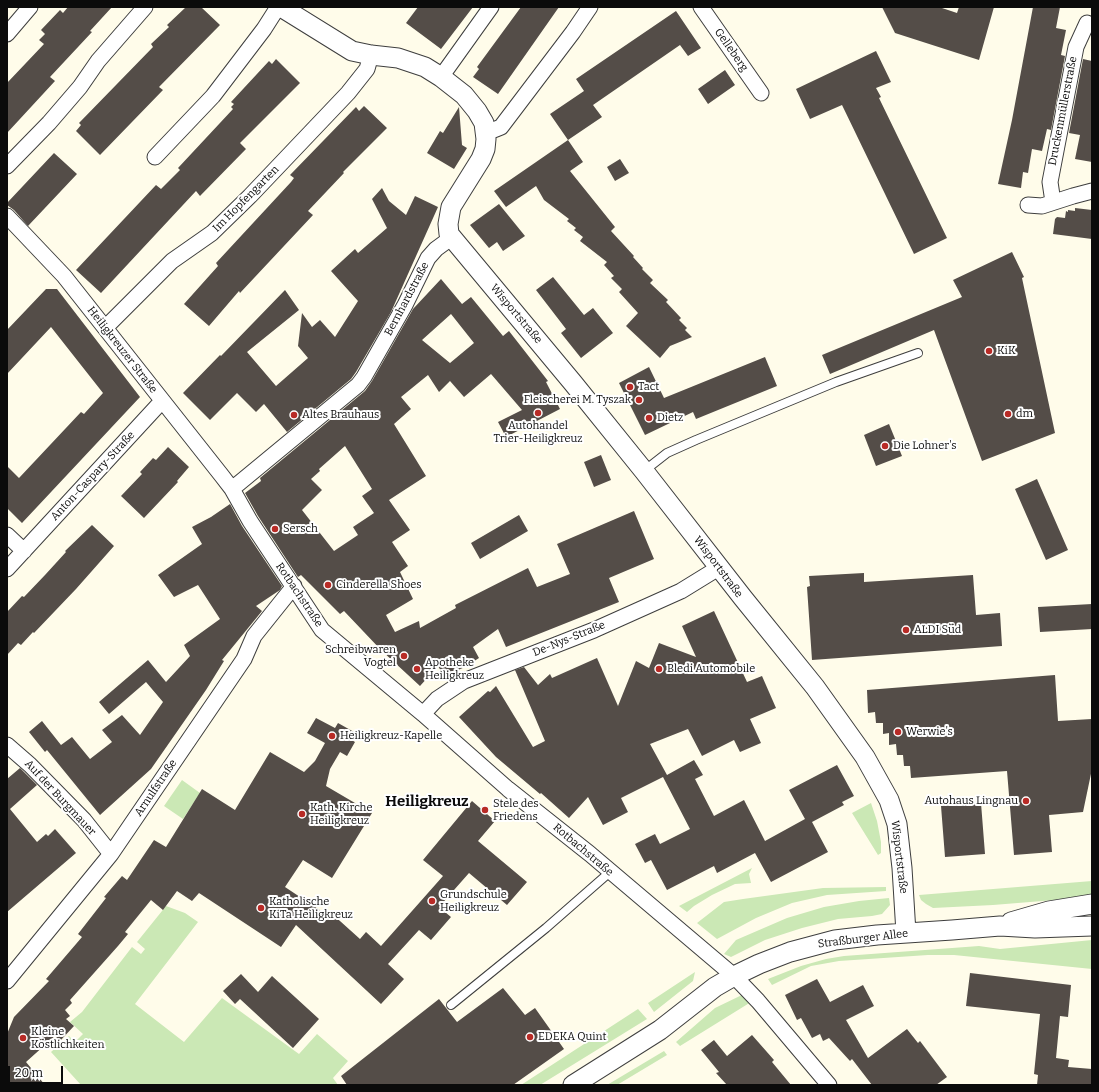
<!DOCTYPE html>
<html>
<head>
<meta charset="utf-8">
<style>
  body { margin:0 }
  #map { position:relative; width:1099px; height:1092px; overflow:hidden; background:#fffcea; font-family:Bitter,serif }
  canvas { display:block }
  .frame { position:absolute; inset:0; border:8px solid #0b0b0b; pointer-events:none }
  .scale { position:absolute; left:8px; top:1066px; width:55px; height:18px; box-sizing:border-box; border:2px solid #0b0b0b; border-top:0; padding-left:5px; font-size:12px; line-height:14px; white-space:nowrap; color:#0b0b0b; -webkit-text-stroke:3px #fff; paint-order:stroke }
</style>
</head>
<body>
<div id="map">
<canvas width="1099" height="1092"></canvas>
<div class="frame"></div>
<div class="scale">20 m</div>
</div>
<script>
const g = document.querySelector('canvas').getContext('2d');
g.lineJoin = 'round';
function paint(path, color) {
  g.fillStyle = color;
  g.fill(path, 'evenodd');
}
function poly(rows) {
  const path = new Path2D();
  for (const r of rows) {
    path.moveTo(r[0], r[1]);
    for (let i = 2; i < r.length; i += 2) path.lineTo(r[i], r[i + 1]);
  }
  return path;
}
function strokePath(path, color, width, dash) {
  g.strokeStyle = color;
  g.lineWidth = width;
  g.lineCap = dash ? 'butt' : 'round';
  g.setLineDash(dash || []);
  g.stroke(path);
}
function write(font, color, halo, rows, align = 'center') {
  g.font = font + ' Bitter,serif';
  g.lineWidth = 4;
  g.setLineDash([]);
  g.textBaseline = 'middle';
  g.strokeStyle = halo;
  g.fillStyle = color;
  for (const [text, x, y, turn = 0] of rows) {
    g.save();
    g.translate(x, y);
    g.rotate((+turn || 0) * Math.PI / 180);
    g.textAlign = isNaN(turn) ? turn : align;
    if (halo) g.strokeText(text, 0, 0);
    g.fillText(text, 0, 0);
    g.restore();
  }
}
const green = poly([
  [182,780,200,793,183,819,164,806],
  [871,803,877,821,881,842,881,853,878,855,852,813],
  [752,868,749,874,751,883,735,884,712,895,694,906,687,912,679,906],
  [1092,881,1092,897,993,905,933,908,926,904,921,900,919,895],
  [886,887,886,891,827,895,792,903,756,918,717,939,697,923,724,902,743,899,823,888],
  [889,898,890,905,882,914,872,916,838,919,802,928,765,940,731,957,724,954,736,940,787,918,824,907,859,901],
  [166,906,185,913,198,922,135,1004,184,1042,222,998,299,1054,317,1034,348,1061,333,1078,338,1085,81,1085,51,1052,69,1036,75,1042,83,1034,70,1022,82,1012,132,947,141,954,145,949,137,942],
  [1092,940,1092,969,954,955,928,955,839,961,811,966,772,985,768,979,801,966,826,959,844,956,979,946,1000,949],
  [695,972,693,981,654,1012,648,1003],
  [744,994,751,1002,680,1046,676,1042,715,1008],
  [638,1009,647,1019,540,1085,521,1085],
  [664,1051,667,1055,617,1085,607,1085]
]);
const building = poly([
  [68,7,112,7,90,31,92,32,50,77,55,81,7,133,7,83,44,44,39,40,45,34,41,30,60,10,63,13],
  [186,7,201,7,220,25,159,87,163,90,100,155,76,131,81,125,79,123,153,47,151,44,169,27,167,25],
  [418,7,473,7,441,49,406,23],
  [521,7,559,7,498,94,473,77,479,69,477,67],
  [882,7,939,7,957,13,959,7,994,7,979,60,895,33],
  [1033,7,1060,7,1056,28,1066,30,1061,55,1065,56,1051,130,1047,129,1042,151,1032,149,1028,173,1023,172,1021,188,998,184,1012,120],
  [676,11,701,48,688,56,680,45,593,105,602,117,568,140,550,114,584,91,576,79],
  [876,51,891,82,876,88,881,97,879,98,947,238,914,254,842,105,810,119,796,89],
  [276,59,300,83,240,143,246,149,200,196,196,191,101,293,76,270,156,185,161,189,180,170,178,168,233,109,231,107,234,104,231,102,269,61,272,64],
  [1083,59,1092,61,1092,162,1075,159,1080,135,1069,133],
  [725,70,735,85,708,104,698,89],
  [364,106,387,128,343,172,344,173,308,211,313,215,240,293,239,291,209,326,184,304,218,266,216,263,291,182,294,178,290,175,356,107,359,111],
  [459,107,462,145,467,148,454,169,427,153,440,131,443,133],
  [568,140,583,162,570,171,615,227,611,231,634,256,633,257,643,268,642,269,653,280,650,283,668,300,666,302,681,318,679,320,687,328,685,330,692,337,670,346,660,358,626,326,638,313,619,292,622,289,611,278,614,276,604,265,607,262,580,241,583,237,574,230,576,228,567,221,569,219,544,200,536,186,506,207,494,191],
  [54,153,77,174,28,226,14,210,7,205,7,203],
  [620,159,629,173,615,181,607,167],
  [382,188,389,201,406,215,415,196,438,207,391,312,356,372,351,379,287,432,264,404,256,412,237,393,210,420,183,393,220,355,221,356,285,290,299,310,247,352,276,386,308,358,298,346,302,313,312,327,320,320,335,337,358,301,331,271,355,249,358,253,387,228,372,199],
  [499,204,525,236,503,251,497,242,489,248,470,225],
  [1075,208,1092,210,1092,239,1053,234,1055,219,1057,217,1065,218,1066,211,1068,212,1068,210,1075,211],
  [1012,252,1024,277,1022,278,1055,433,982,461,934,330,830,374,822,355,962,297,953,280],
  [553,277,584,315,593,308,613,333,581,358,561,333,566,329,536,290],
  [441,279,462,304,471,297,503,336,509,331,548,381,546,382,560,409,506,437,498,422,522,410,491,374,464,397,450,381,439,392,428,375,401,397,411,409,394,424,426,476,389,500,410,530,392,542,408,566,400,572,413,599,386,615,395,632,419,621,420,628,456,608,455,605,528,568,537,587,570,574,557,544,634,511,654,559,609,578,619,602,506,647,498,629,473,647,479,658,465,667,444,676,438,666,420,686,381,650,344,611,340,614,301,575,298,577,258,516,245,493,261,481,260,478,365,391,372,381,413,309],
  [451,314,474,343,450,363,422,340],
  [345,446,372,489,362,496,374,513,353,527,358,535,334,551,302,510,322,490,311,479,320,471,319,469],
  [46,289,57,289,140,397,22,523,7,508,7,466,19,478,81,412,84,414,103,393,51,327,7,374,7,330],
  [765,357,777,386,696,419,693,412,645,435,619,383,649,367,664,398],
  [889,424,902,456,876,466,864,435],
  [168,447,189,467,177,481,178,482,144,518,121,496,142,474,140,472,153,458,156,460],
  [601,455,611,480,594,487,584,462],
  [1037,479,1068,550,1046,560,1015,489],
  [230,504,242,526,282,586,280,590,256,606,262,611,222,660,224,661,206,690,151,769,100,815,47,750,45,752,29,732,42,721,61,745,72,737,90,759,112,742,102,730,122,715,140,735,163,702,146,682,109,714,99,702,148,660,166,682,190,656,184,645,220,619,198,585,174,597,158,575,202,544,192,527,211,517],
  [519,515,528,531,480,559,471,543],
  [92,525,114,546,76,589,34,633,33,632,21,645,18,643,7,655,7,612,22,596,24,597,45,575,66,552,65,551],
  [864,573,864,582,973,575,976,615,1000,613,1002,646,812,660,807,587,810,586,809,576],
  [1092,604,1092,629,1040,632,1038,607],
  [714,611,747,682,762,676,776,708,750,719,761,743,740,752,734,740,702,756,688,729,650,744,667,775,694,760,703,775,695,779,714,816,744,800,765,841,805,819,789,790,837,765,854,796,842,802,844,805,812,822,828,852,771,882,755,853,717,873,714,866,667,890,651,860,645,863,635,844,655,834,660,844,690,829,663,777,621,798,628,812,603,825,588,797,569,818,541,793,540,794,496,757,459,717,488,691,490,692,496,686,533,747,545,741,515,670,524,667,538,685,550,674,552,678,597,658,618,706,636,661,649,668,659,643,696,657,682,626],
  [1055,675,1058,721,1092,719,1092,769,1083,812,1049,815,1052,852,1014,855,1007,771,911,778,910,766,904,766,903,755,897,755,896,744,889,745,889,733,883,734,883,723,876,723,875,712,868,713,867,690],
  [316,718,335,728,338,723,354,732,350,739,355,742,347,756,340,752,330,769,326,786,372,813,332,878,303,860,285,887,327,915,330,912,360,939,366,932,381,946,443,876,423,860,472,801,495,821,478,841,527,882,507,905,469,873,439,907,451,917,431,940,419,930,388,964,404,979,381,1004,296,925,281,947,199,893,192,901,177,891,163,910,151,900,125,932,128,934,118,946,70,1000,72,1003,65,1010,70,1016,66,1019,74,1026,60,1041,55,1036,26,1062,45,1085,7,1085,7,1034,14,1017,49,981,46,979,82,937,78,934,106,898,104,897,122,876,127,880,154,840,166,847,202,789,235,810,270,752,304,772,315,761,325,743,307,733],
  [20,768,37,785,10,809,37,842,46,834,48,836,55,829,76,853,7,912,7,779],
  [981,803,985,854,945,857,941,806],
  [970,973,1071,985,1068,1017,1060,1016,1056,1058,1069,1060,1068,1067,1092,1069,1092,1085,1037,1085,1038,1075,1034,1074,1040,1014,966,1006],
  [241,974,258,992,272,976,319,1019,293,1048,240,999,235,1004,223,991],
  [817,979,830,1002,863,985,874,1006,846,1020,868,1058,907,1029,918,1043,920,1041,947,1077,936,1085,872,1085,852,1059,850,1061,829,1038,823,1041,820,1034,812,1038,801,1018,797,1020,785,995],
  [503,988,525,1015,535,1008,564,1049,513,1085,347,1085,341,1076,439,999,457,1022],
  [752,1035,774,1060,772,1062,791,1085,727,1085,716,1073,719,1072,701,1050,714,1040,727,1056]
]);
const service = poly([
  [644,471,667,453,696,440,836,382,918,353],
  [451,1005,546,928,610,872]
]);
const minor = poly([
  [701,7,761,93],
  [7,34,30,7],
  [441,77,491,7],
  [486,133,501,127,573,32,590,7],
  [155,157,213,96,264,29,278,7],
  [7,166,49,123,80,87,98,61,145,7],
  [1053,202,1050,182,1076,47,1087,23],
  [1028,205,1042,206,1073,196,1092,191],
  [7,216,64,276,222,476,232,489,250,521,322,630,423,714,508,789,590,854,734,976,758,1001,829,1085],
  [105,328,172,261,212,233,250,196,348,93,367,69,371,55],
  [232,489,358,385,364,377,405,305,428,258,436,249,451,238],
  [7,535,24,551],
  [7,569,162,401],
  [423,714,437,699,464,681,594,630,681,591,720,567],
  [7,745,30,765,84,820,111,854],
  [7,981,111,854,244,659,254,636,294,586]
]);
const tertiary = poly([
  [281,7,352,51,371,55,398,58,425,67,441,77,464,95,477,111,484,123,486,139,485,149,481,159,451,207,448,224,449,234,573,383,644,471,743,598,815,687,865,757,889,800,897,824,902,868,906,933],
  [1011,922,1049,911,1092,904],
  [573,1085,660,1030,715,987,734,976,759,964,790,952,835,940,877,935,952,930,1000,926,1035,928,1092,926]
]);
const markers = [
  [989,351,4,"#b82b26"],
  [630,387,4,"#b82b26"],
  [639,400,4,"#b82b26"],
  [538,413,4,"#b82b26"],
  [1008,414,4,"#b82b26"],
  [294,415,4,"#b82b26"],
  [649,418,4,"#b82b26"],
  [885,446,4,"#b82b26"],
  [275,529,4,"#b82b26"],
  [328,585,4,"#b82b26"],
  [906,630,4,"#b82b26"],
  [404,656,4,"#b82b26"],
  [417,669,4,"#b82b26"],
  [659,669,4,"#b82b26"],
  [898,732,4,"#b82b26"],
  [332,736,4,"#b82b26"],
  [1026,801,4,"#b82b26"],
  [485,810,4,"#b82b26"],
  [302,814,4,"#b82b26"],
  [432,901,4,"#b82b26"],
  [261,908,4,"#b82b26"],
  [530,1037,4,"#b82b26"],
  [23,1038,4,"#b82b26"]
];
const streetNames = [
  ["Gelleberg",731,50,55],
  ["Druckenmüllerstraße",1063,111,-79],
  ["Im Hopfengarten",246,199,-45],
  ["Bernhardstraße",407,299,-62],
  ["Wisportstraße",516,314,50],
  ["Heiligkreuzer Straße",122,350,52],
  ["Anton-Caspary-Straße",93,476,-47],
  ["Wisportstraße",718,567,53],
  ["Rotbachstraße",299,595,56],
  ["De-Nys-Straße",569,639,-22],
  ["Arnulfstraße",156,788,-56],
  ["Auf der Burgmauer",60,798,47],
  ["Rotbachstraße",583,850,40],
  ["Wisportstraße",899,857,83],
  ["Straßburger Allee",863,939,-7]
];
const poiNames = [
  ["KiK",997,351],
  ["Tact",638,387],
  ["Fleischerei M. Tyszak",631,400,"right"],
  ["dm",1016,414],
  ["Altes Brauhaus",302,415],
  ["Dietz",657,418],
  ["Autohandel",538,426,"center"],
  ["Trier-Heiligkreuz",538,439,"center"],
  ["Die Lohner's",893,446],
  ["Sersch",283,529],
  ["Cinderella Shoes",336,585],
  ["ALDI Süd",914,630],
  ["Schreibwaren",396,650,"right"],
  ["Vogtel",396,663,"right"],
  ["Apotheke",425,663],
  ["Heiligkreuz",425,676],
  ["Bledi Automobile",667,669],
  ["Werwie's",906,732],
  ["Heiligkreuz-Kapelle",340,736],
  ["Autohaus Lingnau",1018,801,"right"],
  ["Stele des",493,804],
  ["Friedens",493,817],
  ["Kath. Kirche",310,808],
  ["Heiligkreuz",310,821],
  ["Grundschule",440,895],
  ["Heiligkreuz",440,908],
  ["Katholische",269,902],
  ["KiTa Heiligkreuz",269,915],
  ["Kleine",31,1032],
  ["Köstlichkeiten",31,1045],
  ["EDEKA Quint",538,1037]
];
const districtNames = [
  ["Heiligkreuz",427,802]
];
paint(green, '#cbe8b5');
paint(building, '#544d48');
strokePath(service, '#3e3e3e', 10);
strokePath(minor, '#3e3e3e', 17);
strokePath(tertiary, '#3e3e3e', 21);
strokePath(service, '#fff', 8);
strokePath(minor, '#fff', 15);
strokePath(tertiary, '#fff', 19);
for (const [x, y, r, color] of markers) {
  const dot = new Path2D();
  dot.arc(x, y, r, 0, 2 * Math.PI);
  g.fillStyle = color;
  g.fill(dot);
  strokePath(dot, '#fff', 1.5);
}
write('11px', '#0b0b0b', '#fff', streetNames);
write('11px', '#0b0b0b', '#fff', poiNames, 'left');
write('bold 15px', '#0b0b0b', '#fff', districtNames);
</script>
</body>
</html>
